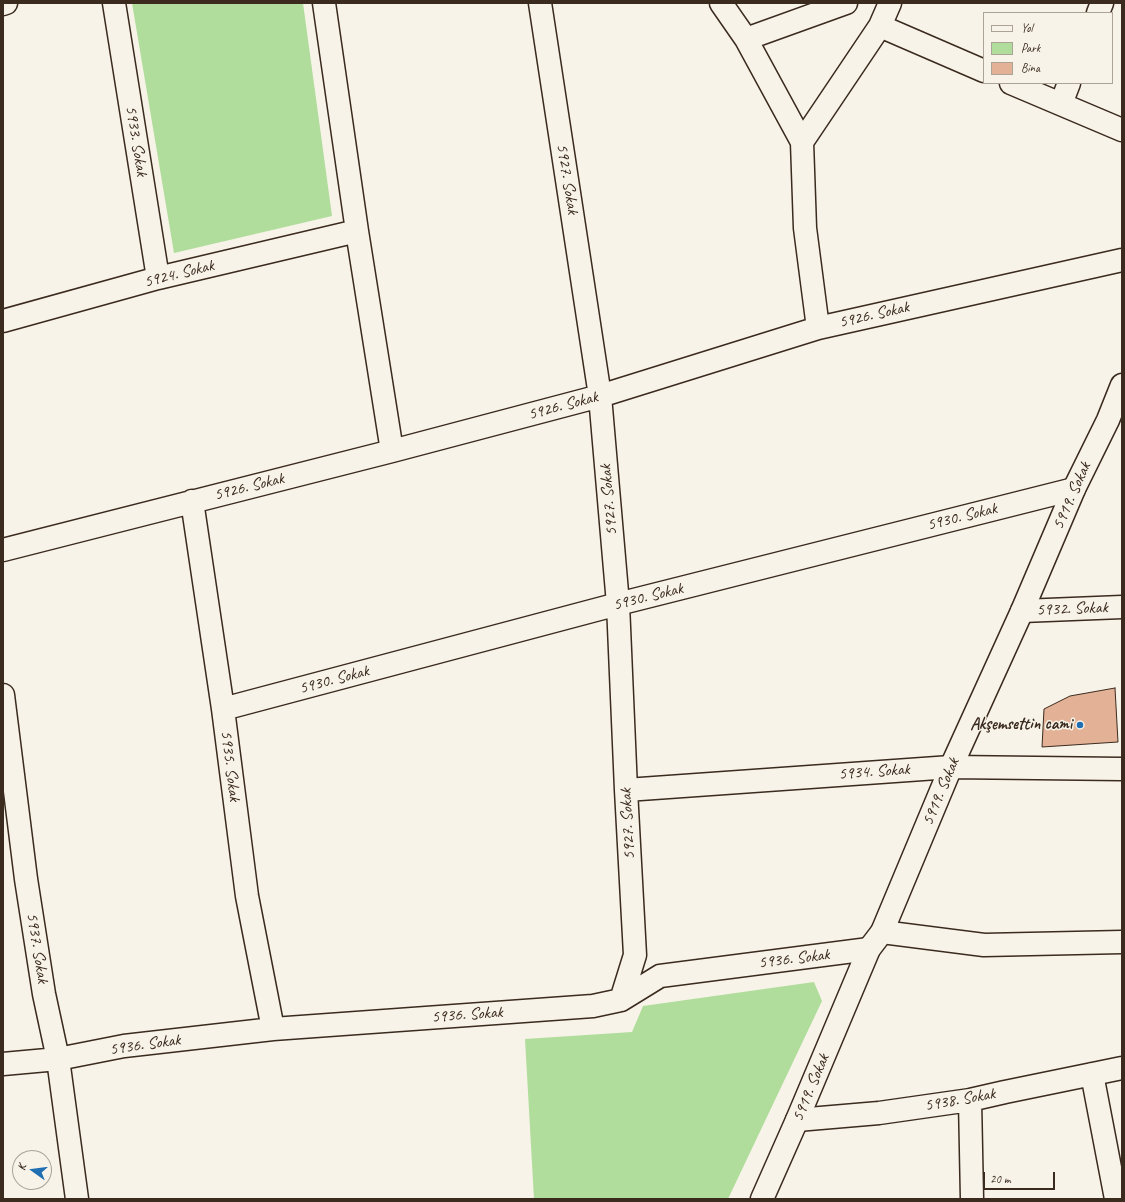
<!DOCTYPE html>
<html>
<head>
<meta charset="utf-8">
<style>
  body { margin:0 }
  #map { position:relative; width:1125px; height:1202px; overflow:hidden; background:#f7f3e8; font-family:Caveat,sans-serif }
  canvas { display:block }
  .frame { position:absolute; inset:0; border:4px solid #3b2a1e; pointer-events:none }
  .legend { position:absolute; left:983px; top:12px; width:130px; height:72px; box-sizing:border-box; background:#f7f3e8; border:1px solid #aca397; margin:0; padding:5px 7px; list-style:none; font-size:12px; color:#3b2a1e }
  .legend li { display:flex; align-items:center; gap:8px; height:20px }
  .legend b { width:20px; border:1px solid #aca397 }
  .north { position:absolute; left:12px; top:1150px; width:40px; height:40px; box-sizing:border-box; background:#f7f3e8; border:1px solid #aca397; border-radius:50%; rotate:284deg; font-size:11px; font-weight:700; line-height:16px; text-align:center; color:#3b2a1e }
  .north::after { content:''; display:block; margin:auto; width:14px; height:18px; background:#1f6fb2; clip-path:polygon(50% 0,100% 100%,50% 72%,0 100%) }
  .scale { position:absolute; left:983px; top:1172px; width:72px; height:18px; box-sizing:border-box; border:2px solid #3b2a1e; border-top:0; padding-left:5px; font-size:12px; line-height:14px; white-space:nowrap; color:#3b2a1e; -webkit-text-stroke:3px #f7f3e8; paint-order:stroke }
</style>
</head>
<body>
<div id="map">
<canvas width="1125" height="1202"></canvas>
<div class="frame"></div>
<ul class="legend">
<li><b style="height:5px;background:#f7f3e8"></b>Yol</li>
<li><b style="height:11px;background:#b0dd9b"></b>Park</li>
<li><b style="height:11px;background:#e3b195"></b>Bina</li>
</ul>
<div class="north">K</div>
<div class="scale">20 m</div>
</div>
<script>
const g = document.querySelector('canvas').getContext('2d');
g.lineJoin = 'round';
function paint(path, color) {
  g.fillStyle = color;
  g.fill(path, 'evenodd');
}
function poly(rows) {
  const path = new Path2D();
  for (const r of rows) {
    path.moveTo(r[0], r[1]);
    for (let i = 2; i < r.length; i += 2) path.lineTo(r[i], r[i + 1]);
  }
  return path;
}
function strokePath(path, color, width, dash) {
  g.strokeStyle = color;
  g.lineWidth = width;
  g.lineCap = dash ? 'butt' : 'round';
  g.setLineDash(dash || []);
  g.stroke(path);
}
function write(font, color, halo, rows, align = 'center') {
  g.font = font + ' Caveat,sans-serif';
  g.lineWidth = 3;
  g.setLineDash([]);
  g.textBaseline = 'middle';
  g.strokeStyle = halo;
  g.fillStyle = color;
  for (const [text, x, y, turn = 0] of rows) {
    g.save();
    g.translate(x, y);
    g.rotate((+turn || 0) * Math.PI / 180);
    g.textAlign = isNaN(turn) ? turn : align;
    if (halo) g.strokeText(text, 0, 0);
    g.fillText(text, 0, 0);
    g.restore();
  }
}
const green = poly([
  [132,3,303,3,332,216,174,253],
  [814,982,822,1001,728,1199,534,1199,525,1039,632,1032,643,1006]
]);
const building = poly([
  [1115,688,1118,742,1042,747,1044,709,1070,696,1115,688]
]);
const minor = poly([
  [114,3,158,278],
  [324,3,357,231,392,451],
  [540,3,600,396,618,604,626,790,635,955,621,1000],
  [721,3,746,39,802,142,805,228,818,328],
  [3,4,6,3],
  [1098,13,1102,3],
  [880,26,984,71],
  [746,39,846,3],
  [1011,83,1122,130],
  [1061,104,1069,83],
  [802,142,880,26,890,3],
  [3,321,158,278,357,231],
  [192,501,223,709,247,896,273,1029],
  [3,550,392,451,600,396,818,328,1122,260],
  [1022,611,1122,607],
  [3,695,26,879,44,994,58,1059,77,1199],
  [223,709,618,604,1074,489],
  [626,790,951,767,1122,769],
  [882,932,984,945,1122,942],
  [3,1064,58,1059,124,1046,273,1029,593,1006,621,1000,660,976,869,949],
  [1092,1074,1116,1199],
  [970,1100,972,1199],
  [797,1120,879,1113,970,1100,1005,1092,1122,1068]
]);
const tertiary = poly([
  [762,1199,797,1120,869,949,882,932,951,767,1022,611,1074,489,1108,420,1122,385]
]);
const markers = [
  [1080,725,4,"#1f6fb2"]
];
const streetNames = [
  ["5933. Sokak",136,141,81],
  ["5927. Sokak",567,179,81],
  ["5924. Sokak",179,274,-14],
  ["5926. Sokak",874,315,-13],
  ["5926. Sokak",563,406,-15],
  ["5926. Sokak",249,487,-14],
  ["5919. Sokak",1072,496,-66],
  ["5927. Sokak",609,500,-95],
  ["5930. Sokak",962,517,-14],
  ["5930. Sokak",648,597,-14],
  ["5932. Sokak",1072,609,-2],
  ["5930. Sokak",334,680,-15],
  ["5935. Sokak",230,766,83],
  ["5934. Sokak",874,772,-4],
  ["5919. Sokak",941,792,-67],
  ["5927. Sokak",628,824,-93],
  ["5937. Sokak",37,948,81],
  ["5936. Sokak",794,959,-7],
  ["5936. Sokak",467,1015,-4],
  ["5936. Sokak",145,1045,-8],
  ["5919. Sokak",811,1088,-67],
  ["5938. Sokak",960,1100,-10]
];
const poiNames = [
  ["Akşemsettin cami",1072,725]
];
paint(green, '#b0dd9b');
paint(building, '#e3b195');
strokePath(building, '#3b2a1e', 1);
strokePath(minor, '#3b2a1e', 25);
strokePath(tertiary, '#3b2a1e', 25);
strokePath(minor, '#f7f3e8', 22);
strokePath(tertiary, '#f7f3e8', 22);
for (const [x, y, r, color] of markers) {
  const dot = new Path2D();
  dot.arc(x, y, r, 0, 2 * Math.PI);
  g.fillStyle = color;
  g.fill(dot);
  strokePath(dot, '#f7f3e8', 1.5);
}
write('17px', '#3b2a1e', '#f7f3e8', streetNames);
write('bold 17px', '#3b2a1e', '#f7f3e8', poiNames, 'right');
</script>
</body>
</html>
